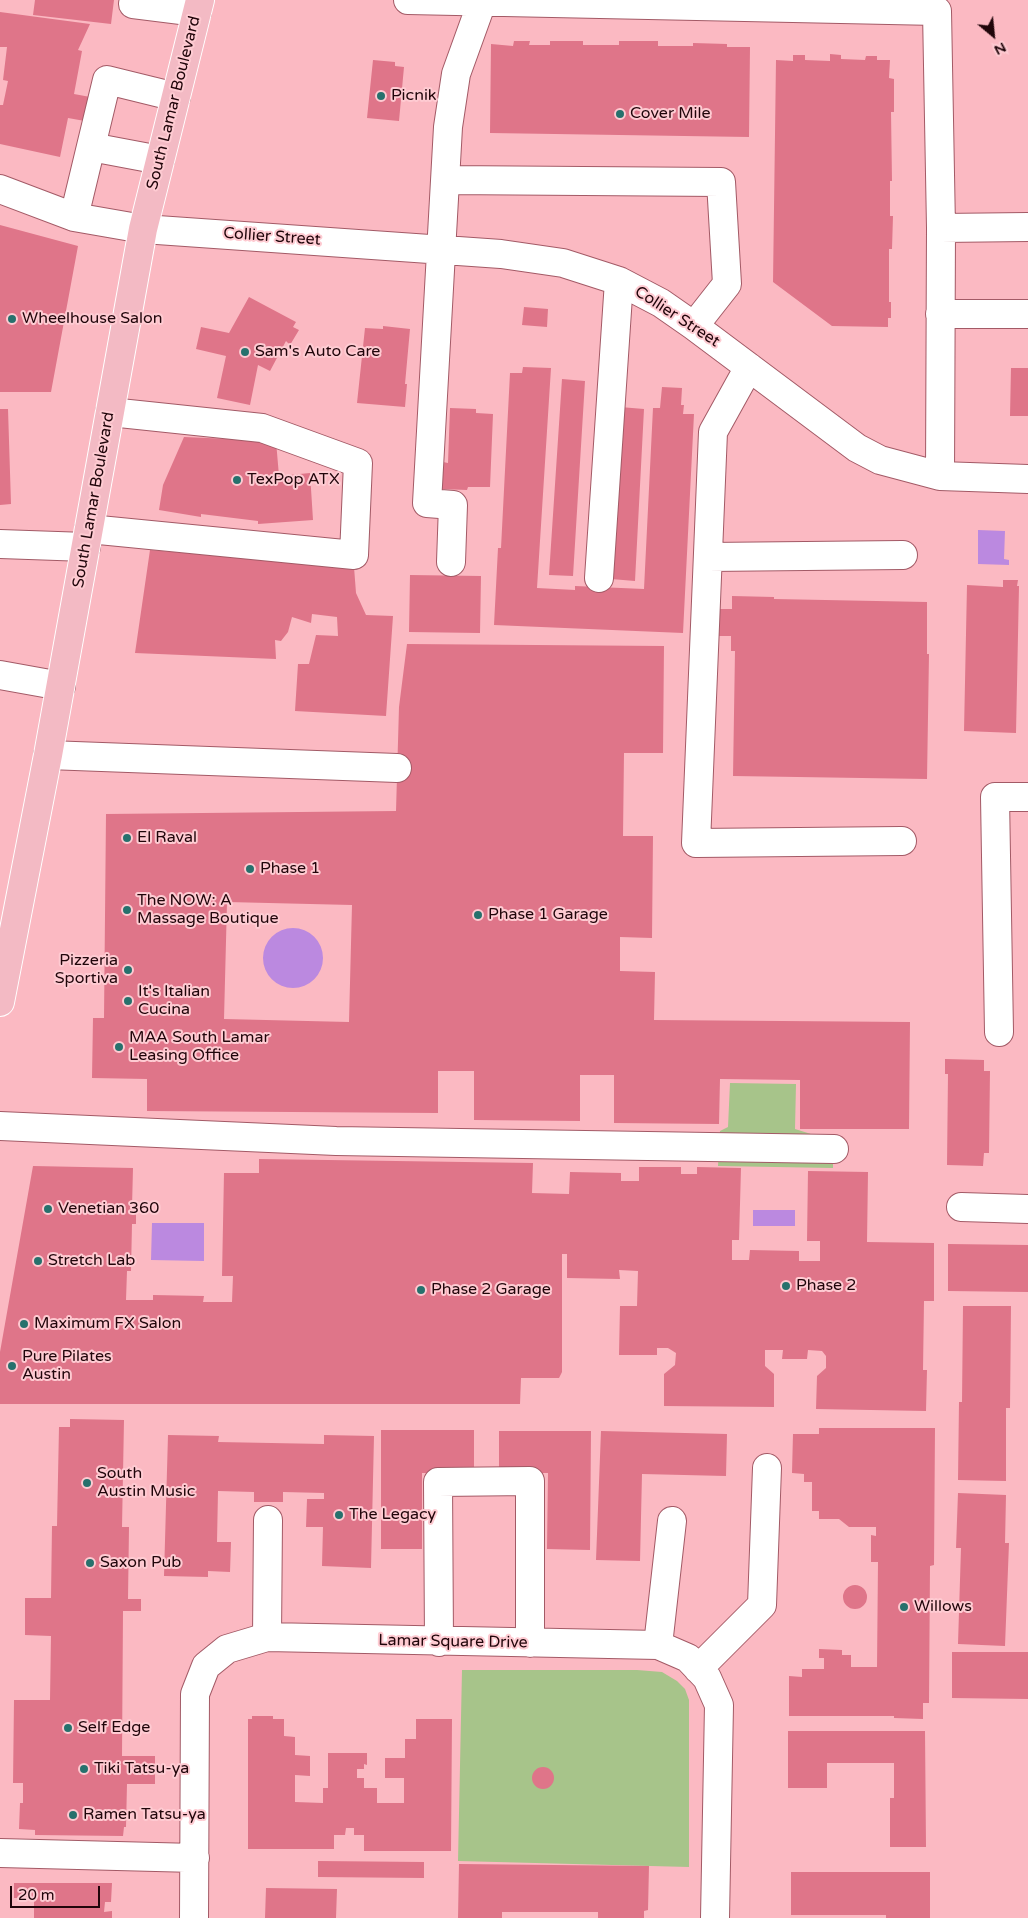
<!DOCTYPE html>
<html>
<head>
<meta charset="utf-8">
<style>
  body { margin:0 }
  #map { position:relative; width:1028px; height:1918px; overflow:hidden; background:#fbb9c2; font-family:"Varela Round",sans-serif }
  canvas { display:block }
  .north { position:absolute; left:968px; top:10px; width:50px; height:50px; -webkit-text-stroke:4px #fecbd2; paint-order:stroke; rotate:152deg; font-size:14px; font-weight:700; line-height:20px; text-align:center; color:#20050a }
  .north::after { content:''; display:block; margin:auto; width:18px; height:22px; background:#20050a; clip-path:polygon(50% 0,100% 100%,50% 72%,0 100%) }
  .scale { position:absolute; left:10px; top:1886px; width:90px; height:22px; box-sizing:border-box; border:2px solid #20050a; border-top:0; padding-left:6px; font-size:15px; line-height:18px; white-space:nowrap; color:#20050a; -webkit-text-stroke:4px #fecbd2; paint-order:stroke }
</style>
</head>
<body>
<div id="map">
<canvas width="1028" height="1918"></canvas>
<div class="north">N</div>
<div class="scale">20 m</div>
</div>
<script>
const g = document.querySelector('canvas').getContext('2d');
g.lineJoin = 'round';
function paint(path, color) {
  g.fillStyle = color;
  g.fill(path, 'evenodd');
}
function poly(rows) {
  const path = new Path2D();
  for (const r of rows) {
    if (r.length === 3) {
      path.moveTo(r[0] + r[2], r[1]);
      path.arc(r[0], r[1], r[2], 0, 2 * Math.PI);
      continue;
    }
    path.moveTo(r[0], r[1]);
    for (let i = 2; i < r.length; i += 2) path.lineTo(r[i], r[i + 1]);
  }
  return path;
}
function strokePath(path, color, width, dash) {
  g.strokeStyle = color;
  g.lineWidth = width;
  g.lineCap = dash ? 'butt' : 'round';
  g.setLineDash(dash || []);
  g.stroke(path);
}
function write(font, color, halo, rows, align = 'center') {
  g.font = font + ' "Varela Round",sans-serif';
  g.lineWidth = 4;
  g.setLineDash([]);
  g.textBaseline = 'middle';
  g.strokeStyle = halo;
  g.fillStyle = color;
  for (const [text, x, y, turn = 0] of rows) {
    g.save();
    g.translate(x, y);
    g.rotate((+turn || 0) * Math.PI / 180);
    g.textAlign = isNaN(turn) ? turn : align;
    if (halo) g.strokeText(text, 0, 0);
    g.fillText(text, 0, 0);
    g.restore();
  }
}
const green = poly([
  [730,1083,796,1084,795,1129,811,1134,833,1134,833,1168,718,1166,720,1131,728,1127],
  [462,1670,637,1670,662,1672,677,1681,685,1689,689,1700,689,1867,458,1861]
]);
const water = poly([
  [978,530,1005,531,1004,559,1009,560,1009,565,978,564],
  [293,958,30],
  [753,1210,795,1210,795,1226,753,1226],
  [152,1223,204,1223,204,1261,151,1260]
]);
const building = poly([
  [35,0,114,0,111,24,33,15],
  [0,12,90,24,78,50,82,51,74,94,101,99,96,123,68,118,60,157,0,144,0,105,3,105,8,81,3,80,7,47,0,47],
  [514,41,530,41,529,45,550,45,550,41,583,41,583,45,619,45,619,41,658,41,658,46,693,46,693,43,727,44,727,47,750,47,749,137,490,133,491,44,513,46],
  [830,54,841,55,841,59,865,60,866,56,877,56,877,60,890,60,889,78,894,79,894,112,891,112,892,181,890,181,890,216,893,216,892,249,889,249,889,302,891,302,891,318,888,318,888,327,832,326,773,282,776,60,793,61,793,55,805,55,805,60,830,61],
  [373,60,395,62,395,66,404,67,399,121,367,118],
  [0,225,78,246,51,392,0,392],
  [249,297,296,322,293,327,299,330,290,345,286,341,270,371,258,365,250,405,217,398,226,356,196,349,201,327,229,333],
  [524,307,548,309,547,327,522,325],
  [383,326,410,329,405,384,407,384,405,407,357,403,365,328,383,329],
  [523,367,551,368,537,588,575,590,575,586,644,589,653,408,660,408,662,387,682,388,681,405,684,405,683,414,694,414,683,633,494,625,498,548,501,548,510,373,522,373],
  [1011,368,1028,368,1028,416,1010,416],
  [562,379,585,381,573,576,549,575],
  [620,407,644,409,635,581,611,579],
  [450,408,476,409,476,413,493,414,490,487,468,487,467,490,442,489,443,462,448,463],
  [0,409,8,409,11,504,0,505],
  [184,437,276,441,279,476,310,473,313,520,258,524,258,521,201,514,201,517,159,510,163,485],
  [150,550,354,567,356,593,366,615,393,616,386,716,295,711,298,664,309,664,316,635,338,636,337,617,312,614,311,623,292,617,288,632,281,641,275,640,276,659,135,653],
  [410,575,481,576,480,633,409,632],
  [1003,580,1018,580,1017,586,1019,586,1016,733,964,731,967,585,1003,587],
  [732,596,774,597,774,599,927,602,927,654,929,654,927,779,733,776,735,651,731,651,731,636,719,636,720,609,732,609],
  [407,644,664,646,663,753,624,753,623,836,653,836,652,938,620,937,620,971,655,972,654,1020,910,1022,909,1129,800,1129,800,1080,720,1079,719,1124,614,1123,614,1075,580,1075,580,1121,474,1120,474,1071,438,1071,438,1113,147,1111,147,1079,92,1078,93,1018,104,1018,106,814,396,811,399,707],
  [227,902,352,905,349,1022,224,1019],
  [945,1059,984,1060,984,1071,990,1071,989,1153,984,1153,983,1166,947,1165,948,1074,945,1074],
  [259,1159,533,1163,532,1193,569,1194,570,1172,621,1173,621,1181,639,1181,639,1167,681,1167,681,1174,697,1174,697,1167,741,1168,739,1240,732,1240,732,1260,749,1260,750,1250,799,1251,799,1261,820,1261,820,1241,807,1241,808,1171,868,1172,867,1242,934,1243,934,1301,924,1301,923,1370,927,1370,926,1411,816,1409,817,1376,826,1368,826,1356,822,1351,808,1350,807,1359,782,1359,783,1350,765,1350,765,1366,774,1374,774,1407,664,1406,664,1374,675,1365,676,1353,668,1348,657,1348,657,1355,619,1355,620,1306,637,1306,638,1271,619,1270,620,1279,567,1278,567,1254,562,1254,562,1372,559,1378,521,1378,520,1404,0,1404,0,1352,33,1166,133,1168,132,1207,136,1207,136,1224,132,1224,131,1271,127,1271,126,1300,153,1300,153,1295,204,1296,203,1302,232,1302,233,1276,222,1276,224,1173,259,1173],
  [948,1244,1028,1245,1028,1292,948,1291],
  [963,1306,1011,1306,1010,1408,1006,1408,1006,1481,958,1480,959,1402,962,1402],
  [70,1419,124,1420,122,1527,129,1527,128,1599,141,1599,141,1611,123,1611,122,1756,155,1756,155,1784,127,1784,126,1827,124,1827,123,1836,35,1835,35,1830,19,1829,20,1803,23,1803,23,1783,13,1783,14,1700,50,1700,51,1636,25,1635,25,1598,51,1598,52,1526,57,1526,59,1427,70,1427],
  [819,1428,935,1428,934,1565,930,1566,929,1703,923,1703,923,1719,894,1718,894,1716,789,1716,789,1676,802,1677,802,1669,824,1669,824,1658,819,1658,819,1649,842,1650,842,1655,851,1655,851,1667,877,1667,878,1562,871,1562,871,1535,876,1536,876,1527,849,1527,839,1519,819,1519,819,1511,812,1511,812,1482,804,1482,804,1474,792,1473,793,1434,819,1434],
  [381,1430,474,1430,474,1473,422,1473,422,1549,381,1549],
  [499,1431,591,1431,590,1550,547,1549,548,1473,499,1473],
  [601,1431,727,1434,726,1476,642,1474,640,1561,596,1560],
  [168,1435,219,1436,218,1442,324,1444,324,1435,374,1436,371,1568,322,1566,323,1527,306,1527,307,1499,324,1499,324,1493,283,1492,283,1502,254,1502,254,1492,218,1491,217,1542,231,1542,230,1572,208,1571,208,1577,164,1576],
  [958,1493,1006,1495,1005,1543,1009,1543,1005,1646,958,1644,961,1548,956,1548],
  [855,1597,12],
  [952,1652,1028,1652,1028,1699,952,1698],
  [252,1716,273,1716,273,1719,284,1719,284,1736,295,1737,295,1755,310,1756,310,1776,295,1775,295,1802,323,1803,323,1788,328,1788,328,1753,367,1753,367,1765,364,1764,364,1769,357,1769,357,1778,364,1778,364,1788,377,1788,377,1803,404,1803,404,1778,385,1778,385,1758,405,1758,405,1739,416,1739,416,1719,452,1719,451,1851,364,1851,364,1835,354,1835,354,1828,346,1828,345,1835,334,1835,334,1849,248,1849,248,1719,252,1719],
  [788,1731,925,1731,926,1847,890,1847,890,1798,894,1798,894,1763,827,1763,827,1788,788,1788],
  [543,1778,11],
  [318,1861,424,1862,424,1878,318,1877],
  [459,1864,649,1866,648,1910,644,1911,644,1918,598,1918,598,1912,502,1912,502,1918,458,1918],
  [791,1872,930,1872,930,1918,886,1918,886,1915,791,1915],
  [14,1883,112,1883,111,1902,105,1902,104,1912,112,1911,112,1918,34,1918,34,1898,14,1898],
  [266,1888,337,1889,336,1918,265,1918]
]);
const minor = poly([
  [408,0,937,11,941,228,940,476],
  [133,4,197,12],
  [91,147,160,160],
  [446,180,721,182,727,284,694,326],
  [0,189,74,217,143,229,501,254,563,263,619,281,661,303,694,326,857,448,880,460,940,476,1028,479],
  [74,217,107,80,176,97],
  [941,228,1028,227],
  [940,314,1028,314],
  [749,367,713,432,696,843,902,841],
  [89,529,354,555,358,463,262,428,110,412],
  [0,544,86,547],
  [708,557,903,555],
  [451,562,453,505,427,503,448,127,456,74,482,2],
  [599,578,619,281],
  [0,675,61,686],
  [48,755,397,768],
  [999,1032,995,797,1028,797],
  [0,1126,336,1141,834,1149],
  [961,1207,1028,1209],
  [267,1637,268,1520],
  [439,1642,438,1482,530,1481,530,1643],
  [658,1645,672,1521],
  [698,1669,762,1605,767,1468],
  [0,1853,195,1858],
  [194,1918,195,1694,206,1666,227,1649,267,1637,658,1645,688,1658,707,1678,719,1705,715,1918]
]);
const major = poly([
  [0,1002,48,755,143,229,200,0]
]);
const markers = [
  [381,96,5,"#27716d"],
  [620,114,5,"#27716d"],
  [12,319,5,"#27716d"],
  [245,352,5,"#27716d"],
  [237,480,5,"#27716d"],
  [127,838,5,"#27716d"],
  [250,869,5,"#27716d"],
  [127,910,5,"#27716d"],
  [478,915,5,"#27716d"],
  [128,970,5,"#27716d"],
  [128,1001,5,"#27716d"],
  [119,1047,5,"#27716d"],
  [48,1209,5,"#27716d"],
  [38,1261,5,"#27716d"],
  [786,1286,5,"#27716d"],
  [421,1290,5,"#27716d"],
  [24,1324,5,"#27716d"],
  [12,1366,5,"#27716d"],
  [87,1483,5,"#27716d"],
  [339,1515,5,"#27716d"],
  [90,1563,5,"#27716d"],
  [904,1607,5,"#27716d"],
  [68,1728,5,"#27716d"],
  [84,1769,5,"#27716d"],
  [73,1815,5,"#27716d"]
];
const poiNames = [
  ["Picnik",391,96],
  ["Cover Mile",630,114],
  ["Wheelhouse Salon",22,319],
  ["Sam's Auto Care",255,352],
  ["TexPop ATX",247,480],
  ["El Raval",137,838],
  ["Phase 1",260,869],
  ["The NOW: A",137,901],
  ["Massage Boutique",137,919],
  ["Phase 1 Garage",488,915],
  ["Pizzeria",118,961,"right"],
  ["Sportiva",118,979,"right"],
  ["It's Italian",138,992],
  ["Cucina",138,1010],
  ["MAA South Lamar",129,1038],
  ["Leasing Office",129,1056],
  ["Venetian 360",58,1209],
  ["Stretch Lab",48,1261],
  ["Phase 2",796,1286],
  ["Phase 2 Garage",431,1290],
  ["Maximum FX Salon",34,1324],
  ["Pure Pilates",22,1357],
  ["Austin",22,1375],
  ["South",97,1474],
  ["Austin Music",97,1492],
  ["The Legacy",349,1515],
  ["Saxon Pub",100,1563],
  ["Willows",914,1607],
  ["Self Edge",78,1728],
  ["Tiki Tatsu-ya",94,1769],
  ["Ramen Tatsu-ya",83,1815]
];
const streetNames = [
  ["South Lamar Boulevard",174,103,-76],
  ["Collier Street",272,237,4],
  ["Collier Street",677,317,33],
  ["South Lamar Boulevard",94,500,-80],
  ["Lamar Square Drive",453,1642,1]
];
paint(green, '#a7c48a');
paint(water, '#bb89e0');
paint(building, '#df7589');
strokePath(minor, '#a35a66', 30);
strokePath(major, '#fff', 30);
strokePath(minor, '#fff', 28);
strokePath(major, '#f3bac4', 28);
for (const [x, y, r, color] of markers) {
  const dot = new Path2D();
  dot.arc(x, y, r, 0, 2 * Math.PI);
  g.fillStyle = color;
  g.fill(dot);
  strokePath(dot, '#fecbd2', 2);
}
write('16px', '#20050a', '#fecbd2', poiNames, 'left');
write('16px', '#20050a', '#fecbd2', streetNames);
</script>
</body>
</html>
